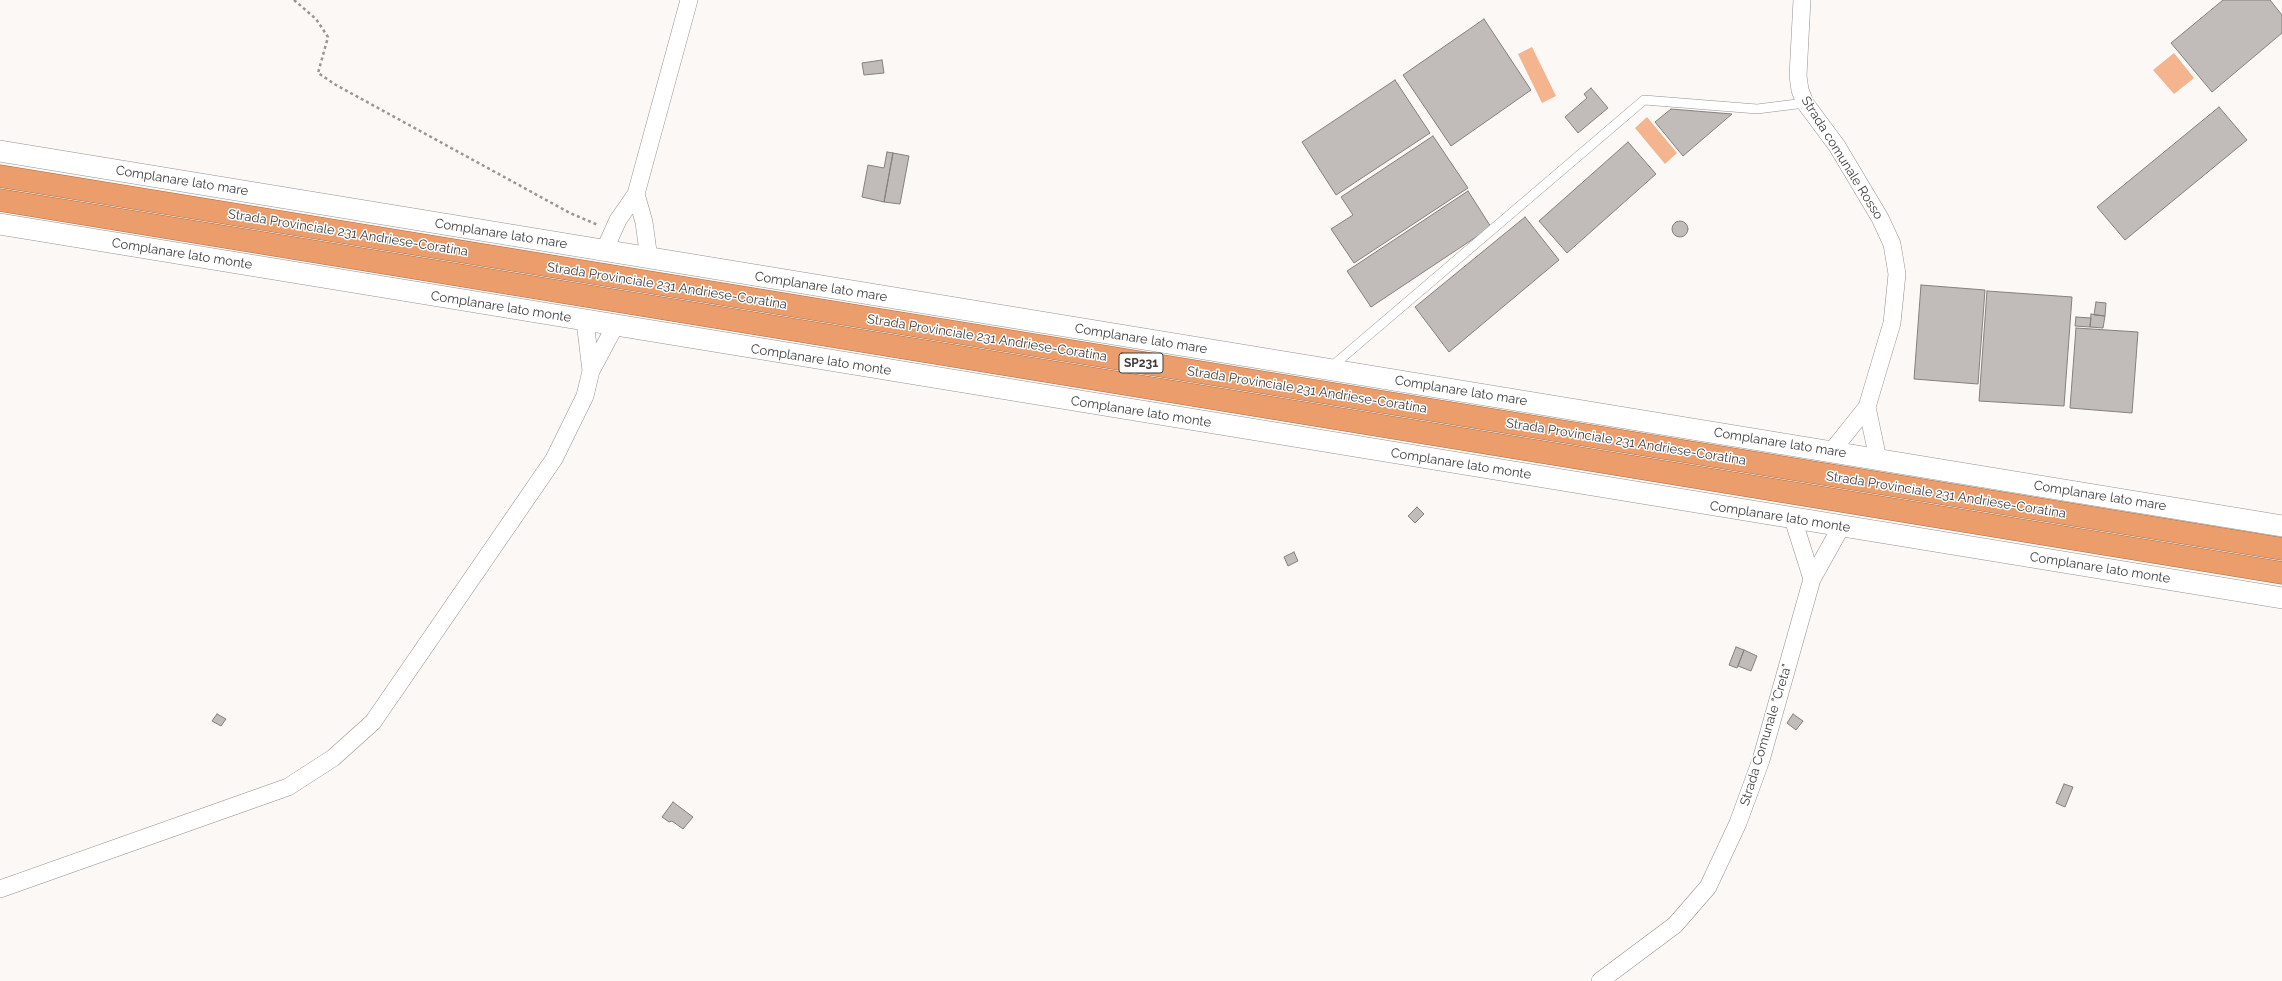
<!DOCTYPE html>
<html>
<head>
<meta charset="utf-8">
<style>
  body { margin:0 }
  canvas { display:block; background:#fcf8f6 }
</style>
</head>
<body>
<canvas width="2282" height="981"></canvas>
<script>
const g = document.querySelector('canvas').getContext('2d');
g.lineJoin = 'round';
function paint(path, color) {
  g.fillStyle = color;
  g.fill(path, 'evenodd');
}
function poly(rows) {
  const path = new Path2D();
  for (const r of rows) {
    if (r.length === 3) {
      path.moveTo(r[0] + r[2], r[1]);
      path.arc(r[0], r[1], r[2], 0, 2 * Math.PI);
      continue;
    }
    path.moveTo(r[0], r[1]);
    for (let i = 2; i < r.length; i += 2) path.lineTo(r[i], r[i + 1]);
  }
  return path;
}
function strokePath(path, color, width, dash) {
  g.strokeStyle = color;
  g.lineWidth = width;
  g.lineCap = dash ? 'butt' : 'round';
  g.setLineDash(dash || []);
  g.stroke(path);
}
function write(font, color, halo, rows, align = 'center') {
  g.font = font + ' Raleway,sans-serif';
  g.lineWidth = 3;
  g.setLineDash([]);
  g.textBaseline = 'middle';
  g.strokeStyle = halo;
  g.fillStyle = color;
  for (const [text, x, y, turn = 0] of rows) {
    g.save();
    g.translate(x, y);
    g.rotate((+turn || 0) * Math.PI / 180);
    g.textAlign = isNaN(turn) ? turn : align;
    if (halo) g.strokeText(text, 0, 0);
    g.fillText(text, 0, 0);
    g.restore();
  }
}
const water = poly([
  [1532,47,1556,96,1542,103,1518,54],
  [2174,53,2194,78,2174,94,2153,70],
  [1647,117,1677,153,1665,164,1635,128]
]);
const building = poly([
  [2223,0,2270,0,2282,15,2282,33,2212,92,2171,43,2223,0],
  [1484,19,1531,90,1451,146,1403,75,1484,19],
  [882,60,884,73,864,75,862,63,882,60],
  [1395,80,1430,133,1336,195,1302,142,1395,80],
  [1591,88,1608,108,1578,133,1565,117,1587,98,1584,94,1591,88],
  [2219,107,2247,140,2125,240,2097,207,2219,107],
  [1671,109,1732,114,1683,156,1655,122,1671,109],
  [1433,136,1468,188,1354,263,1331,229,1353,215,1341,197,1433,136],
  [1628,142,1656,174,1567,253,1539,221,1628,142],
  [887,152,893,153,884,202,862,197,868,165,884,168,887,152],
  [893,153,909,156,900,204,884,202,893,153],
  [1468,191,1491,227,1371,307,1347,271,1468,191],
  [1525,217,1559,260,1449,352,1415,307,1525,217],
  [1680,229,8],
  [1921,285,1985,290,1978,384,1914,379,1921,285],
  [1987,291,2072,297,2064,406,1979,401,1987,291],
  [2096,302,2106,303,2105,316,2094,315,2096,302],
  [2091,314,2105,316,2103,328,2090,327,2091,314],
  [2076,317,2091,318,2090,327,2075,326,2076,317],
  [2076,328,2138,332,2132,413,2070,408,2076,328],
  [1417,507,1424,514,1415,523,1408,516,1417,507],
  [1294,552,1298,561,1288,566,1284,557,1294,552],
  [1736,647,1744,650,1737,668,1729,665,1736,647],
  [1744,650,1757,656,1751,671,1738,666,1744,650],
  [217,714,226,719,221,726,212,721,217,714],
  [1793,714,1803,721,1796,730,1787,723,1793,714],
  [2064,784,2073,787,2065,807,2056,803,2064,784],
  [673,802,693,817,683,829,672,821,669,822,662,817,673,802]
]);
const path = poly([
  [294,0,316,19,328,37,318,73,336,85,570,213,598,225]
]);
const service = poly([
  [1330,368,1644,100,1757,109,1805,103]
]);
const minor = poly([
  [1802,0,1798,76,1800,90,1805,103,1837,146,1880,218,1892,244,1897,274,1892,323,1867,407,1831,452],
  [636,194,644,222,649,259],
  [604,251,618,220,636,194,689,0],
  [585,321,591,371],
  [1867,407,1878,459],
  [1793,519,1812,579],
  [0,889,288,787,333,758,373,722,554,459,585,396,591,371,615,326],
  [1600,981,1675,925,1708,887,1738,823,1761,760,1812,579,1841,527]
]);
const tertiary = poly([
  [0,151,2282,526],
  [0,224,2282,598]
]);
const trunk = poly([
  [0,176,2282,549],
  [0,200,2282,573]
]);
const shields = [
  [1141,363,44]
];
const shieldNames = [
  ["SP231",1141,363]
];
const streetNames = [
  ["Strada comunale Rosso",1842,158,58],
  ["Complanare lato mare",182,181,9],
  ["Strada Provinciale 231 Andriese-Coratina",348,233,9],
  ["Complanare lato mare",501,234,9],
  ["Complanare lato monte",182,254,9],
  ["Strada Provinciale 231 Andriese-Coratina",667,286,9],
  ["Complanare lato mare",821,287,9],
  ["Complanare lato monte",501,307,9],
  ["Strada Provinciale 231 Andriese-Coratina",987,338,9],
  ["Complanare lato mare",1141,339,9],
  ["Complanare lato monte",821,360,9],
  ["Strada Provinciale 231 Andriese-Coratina",1307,390,9],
  ["Complanare lato mare",1461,391,9],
  ["Complanare lato monte",1141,412,9],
  ["Strada Provinciale 231 Andriese-Coratina",1626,442,9],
  ["Complanare lato mare",1780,443,9],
  ["Complanare lato monte",1461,464,9],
  ["Strada Provinciale 231 Andriese-Coratina",1946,495,9],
  ["Complanare lato mare",2100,496,9],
  ["Complanare lato monte",1780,517,9],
  ["Complanare lato monte",2100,568,9],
  ["Strada Comunale \"Creta\"",1766,735,-73]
];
paint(water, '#f3b48e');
paint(building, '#c1bcba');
strokePath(building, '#84807e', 1);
strokePath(service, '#95918f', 10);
strokePath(minor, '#95918f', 18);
strokePath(tertiary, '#95918f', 22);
strokePath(trunk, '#ab6c42', 23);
strokePath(path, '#999695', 2.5, [3, 3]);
strokePath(service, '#fff', 9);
strokePath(minor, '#fff', 17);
strokePath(tertiary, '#fff', 21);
strokePath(trunk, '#eb9e6b', 22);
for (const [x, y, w] of shields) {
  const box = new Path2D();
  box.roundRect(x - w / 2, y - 10, w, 20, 3);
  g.fillStyle = '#fff';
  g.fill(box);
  strokePath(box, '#3e3d3c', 1);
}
write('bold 12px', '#3e3d3c', null, shieldNames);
write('13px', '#3e3d3c', '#fff', streetNames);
</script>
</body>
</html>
